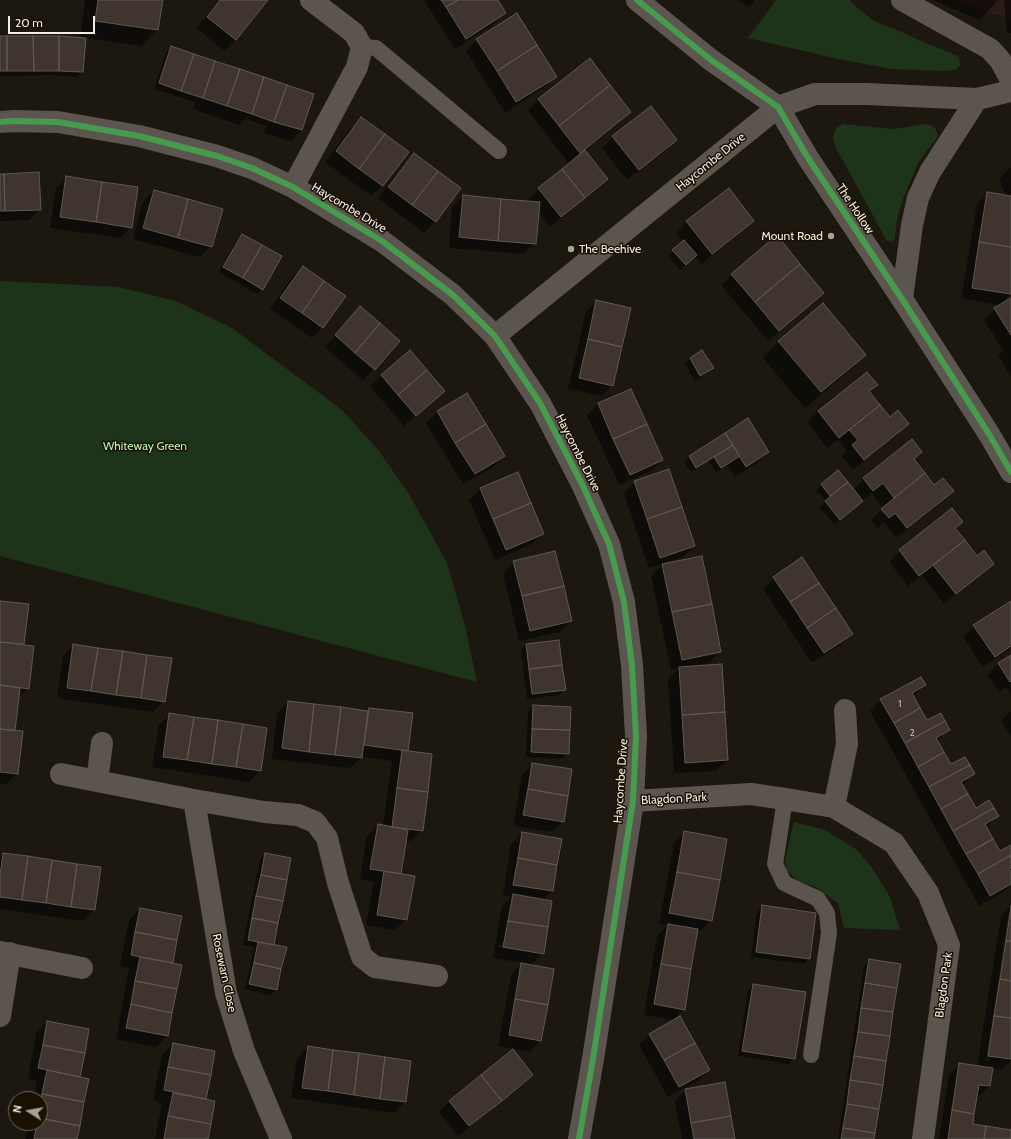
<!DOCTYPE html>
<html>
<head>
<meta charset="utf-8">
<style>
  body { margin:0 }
  #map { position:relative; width:1011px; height:1139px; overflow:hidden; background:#1c180f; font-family:Cabin,sans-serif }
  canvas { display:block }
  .north { position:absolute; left:8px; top:1091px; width:40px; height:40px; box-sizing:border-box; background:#191002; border:1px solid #70685b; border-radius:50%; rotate:281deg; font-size:11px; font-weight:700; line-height:16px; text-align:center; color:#f2ece1 }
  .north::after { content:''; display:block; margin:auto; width:14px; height:18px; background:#a7a298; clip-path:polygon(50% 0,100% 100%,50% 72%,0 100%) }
  .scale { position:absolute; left:8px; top:16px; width:87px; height:18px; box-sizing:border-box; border:2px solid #f2ece1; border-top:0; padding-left:5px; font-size:12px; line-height:14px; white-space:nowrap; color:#f2ece1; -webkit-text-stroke:3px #191002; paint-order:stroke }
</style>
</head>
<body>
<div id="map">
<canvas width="1011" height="1139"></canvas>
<div class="north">N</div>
<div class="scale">20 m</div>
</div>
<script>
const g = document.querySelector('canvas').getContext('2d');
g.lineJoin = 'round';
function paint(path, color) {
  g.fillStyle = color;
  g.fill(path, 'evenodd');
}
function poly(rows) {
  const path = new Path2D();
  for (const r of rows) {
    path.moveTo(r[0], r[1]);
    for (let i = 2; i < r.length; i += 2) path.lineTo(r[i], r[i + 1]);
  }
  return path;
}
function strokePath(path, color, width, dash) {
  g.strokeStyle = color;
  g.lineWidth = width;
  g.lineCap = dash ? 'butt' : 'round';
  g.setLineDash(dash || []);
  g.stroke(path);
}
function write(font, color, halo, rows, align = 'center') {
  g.font = font + ' Cabin,sans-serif';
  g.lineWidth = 3;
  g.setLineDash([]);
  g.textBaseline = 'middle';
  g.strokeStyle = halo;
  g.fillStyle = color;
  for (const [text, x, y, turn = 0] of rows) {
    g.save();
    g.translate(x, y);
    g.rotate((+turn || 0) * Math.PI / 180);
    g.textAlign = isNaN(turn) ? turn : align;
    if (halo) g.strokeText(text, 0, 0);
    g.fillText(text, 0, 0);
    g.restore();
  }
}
const commercial = poly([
  [953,0,1011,0,1011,18,993,14]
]);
const green = poly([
  [776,0,850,0,853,4,874,21,904,33,928,44,949,52,959,57,960,65,956,70,944,71,892,69,838,59,748,38],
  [843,124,893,129,927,124,935,128,938,136,918,163,904,196,897,220,894,242,887,241,836,148,833,138,836,128],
  [0,281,119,287,176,301,232,328,342,410,379,451,409,494,447,563,465,626,477,682,0,556],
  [794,822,825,830,856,849,873,869,890,897,900,930,844,928,838,903,815,887,797,880,787,871,785,861]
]);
const shadow = poly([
  [85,0,162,0,157,30,141,46,80,37],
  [219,0,266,0,235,40,224,51,197,28],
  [424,0,497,0,505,13,494,24,455,49],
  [736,0,755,0,749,7],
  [933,0,997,0,995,4,979,20],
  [1004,0,1011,0,1011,33,1007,33],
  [0,37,82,72,77,77,53,75,1,76,0,77],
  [477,40,555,76,545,87,505,113,466,51],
  [171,47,302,130,291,141,264,133,266,126,247,119,248,116,240,125,193,109,195,102,154,89,156,83,197,97,197,95,156,82,166,53],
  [539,99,630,112,619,123,584,150,607,179,596,190,550,227,538,212,535,243,524,254,449,248,452,207,463,196,530,202,528,200,539,189,569,164,528,110],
  [361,118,382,185,371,196,325,162,350,129],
  [613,137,676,140,665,151,627,180,602,148],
  [414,154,460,189,435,222,424,233,378,198,403,165],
  [1011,167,1010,294,999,305,961,298,977,204,988,193,1006,196,999,179],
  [0,175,40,209,29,220,0,221],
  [67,177,131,227,120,238,50,228,56,188],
  [154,191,211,246,200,257,133,239,143,202],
  [753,220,742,231,701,264,695,256,680,270,668,256,683,242,676,233,687,222],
  [242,235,262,289,257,294,219,272,237,240],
  [303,267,323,327,312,338,270,309,292,278],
  [732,274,823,293,812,303,768,341,721,285],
  [1011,299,1011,377,998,355,1003,350,984,320,995,309],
  [597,301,612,386,601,396,568,389,586,312],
  [360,307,399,341,363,381,325,347],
  [779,341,865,355,849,371,805,408,763,358],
  [410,351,432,402,404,426,370,386,381,376],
  [702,351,713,368,707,373,695,381,685,364,690,359],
  [876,385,869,393,890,419,908,424,897,435,853,470,842,456,847,451,838,440,827,448,808,422,818,411],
  [631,390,662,460,651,471,619,485,587,415,598,404],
  [467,395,504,456,493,467,463,484,426,423,437,412],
  [726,434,768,452,757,463,735,477,727,465,716,472,708,461,691,472,684,462,689,457],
  [913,460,934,487,952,491,941,502,896,538,884,523,877,528,871,520,883,508,872,493,834,525,820,507,826,501,816,490,838,471,853,490,864,479],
  [517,473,543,533,532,544,495,560,469,500,480,489],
  [635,482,694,546,683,557,649,568,624,493],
  [952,510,962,522,955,529,977,557,993,563,982,574,944,604,922,575,908,586,889,562,900,551],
  [514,562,571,621,560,632,519,641,503,573],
  [662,565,720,652,709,663,697,665,727,760,716,771,674,773,668,679,678,669,671,670,651,576],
  [774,578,852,633,841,644,812,663,763,589],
  [0,602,28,605,23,645,28,688,18,698,14,732,17,773,6,784,0,784],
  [1011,602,1011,648,983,667,963,637,974,626],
  [558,641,565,689,559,695,527,699,521,650,526,645],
  [74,645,164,701,153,712,57,698,63,656],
  [1011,656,1011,695,1006,687,999,692,988,675,998,664],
  [925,685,913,696,927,722,949,730,937,741,951,766,973,774,963,785,975,809,997,816,986,828,999,852,1011,846,1011,885,1004,892,979,906,870,711,881,700],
  [288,702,367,712,370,709,407,752,422,830,411,841,406,841,400,874,406,920,395,930,366,925,374,882,360,879,367,836,378,825,383,826,392,761,362,757,350,768,272,759,277,713],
  [533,706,568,753,562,759,526,757,528,711],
  [1011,711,1011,736,1001,721],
  [170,714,260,771,249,782,152,767,159,725],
  [533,764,563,821,552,832,513,826,522,775],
  [685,832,711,920,700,931,697,931,684,1009,673,1020,644,1015,657,936,668,925,659,924,674,843],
  [522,833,552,891,543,900,543,953,530,966,540,1041,530,1052,498,1046,511,975,523,963,493,958,502,906,512,897,503,895,511,844],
  [499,945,535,951,535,953,498,947],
  [4,854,100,868,94,910,83,921,0,909,0,857],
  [265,854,276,990,271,995,245,989,254,947,243,945,260,859],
  [763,906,809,958,804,964,751,957,757,912],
  [1011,906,1011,1061,1001,1070,992,1069,989,1086,978,1097,976,1097,972,1125,1011,1131,1011,1139,939,1139,949,1075,960,1064,977,1067,1001,916],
  [1008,916,1011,916,988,1061,986,1061],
  [140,909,181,917,171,964,167,1036,156,1047,116,1039,129,968,120,966,129,920],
  [869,960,873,1139,838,1139,864,966],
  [753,985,794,1058,789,1064,738,1056,748,990],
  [47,1022,88,1030,79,1078,76,1139,25,1139,28,1123,40,1123,40,1099,33,1099,37,1081,28,1079,36,1033],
  [650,1034,709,1070,698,1081,668,1097,639,1045],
  [173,1044,214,1052,205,1100,207,1139,155,1139,162,1103,153,1101,162,1055],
  [308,1047,405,1102,394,1113,291,1098,297,1058],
  [532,1075,521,1086,458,1136,439,1112,449,1101],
  [686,1090,734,1139,682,1139,675,1101]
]);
const building = poly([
  [98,0,163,0,158,30,95,21,98,0],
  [220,0,268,0,236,40,207,17,220,0],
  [441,0,458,0,446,7,441,0],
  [458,0,498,0,506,13,466,39,446,7,458,0],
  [517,13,537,45,497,71,476,39,517,13],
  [0,36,7,36,7,71,0,71,0,36],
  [7,36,33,36,34,71,7,71,7,36],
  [33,36,59,36,59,71,34,71,33,36],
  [59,36,86,38,83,72,59,71,59,36],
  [537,45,557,77,516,102,497,71,537,45],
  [171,46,194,54,181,91,159,83,171,46],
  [194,54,215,61,203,98,181,91,194,54],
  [590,58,610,85,559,126,538,99,590,58],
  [215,61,240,69,227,106,203,98,215,61],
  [240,69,264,77,252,114,227,106,240,69],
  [264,77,287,85,274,122,252,114,264,77],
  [287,85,314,94,302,130,274,122,287,85],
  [610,85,631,112,580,153,559,126,610,85],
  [651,106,677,140,639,170,612,136,651,106],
  [361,117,385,134,359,169,336,151,361,117],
  [385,134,409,152,383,186,359,169,385,134],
  [585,150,608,179,585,198,562,169,585,150],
  [414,153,438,171,412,205,388,187,414,153],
  [562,169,585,198,561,217,538,188,562,169],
  [438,171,461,188,436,222,412,205,438,171],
  [39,172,41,210,5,211,4,174,39,172],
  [0,174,4,174,5,211,0,211,0,174],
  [66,176,102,182,96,222,60,217,66,176],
  [102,182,138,187,132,228,96,222,102,182],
  [729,188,754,221,712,254,686,221,729,188],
  [154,190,188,199,178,238,143,228,154,190],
  [987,192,1011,196,1011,247,979,242,987,192],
  [463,195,501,199,498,241,459,237,463,195],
  [188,199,223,209,212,247,178,238,188,199],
  [501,199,540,202,536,244,498,241,501,199],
  [242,234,262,245,243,278,223,267,242,234],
  [777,235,800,264,755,302,731,274,777,235],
  [684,240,697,255,686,265,672,250,684,240],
  [979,242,1011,247,1011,294,972,288,979,242],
  [262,245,282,256,263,290,243,278,262,245],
  [800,264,824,293,779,331,755,302,800,264],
  [303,266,324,281,302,313,280,298,303,266],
  [324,281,346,296,323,328,302,313,324,281],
  [1011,298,1011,335,994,308,1011,298],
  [596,300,631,308,622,347,588,339,596,300],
  [823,303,866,355,821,392,778,341,823,303],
  [360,306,380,323,355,353,335,335,360,306],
  [380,323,400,341,375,370,355,353,380,323],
  [588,339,622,347,613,386,579,378,588,339],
  [410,350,427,370,398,395,381,375,410,350],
  [702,350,714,368,700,376,690,358,702,350],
  [427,370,445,391,416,416,398,395,427,370],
  [867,372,878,385,869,391,880,405,839,438,818,411,867,372],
  [631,389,647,424,613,439,598,403,631,389],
  [467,393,486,424,455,443,437,411,467,393],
  [880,405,890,417,898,410,909,424,864,460,852,445,858,440,849,430,880,405],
  [748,418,769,452,746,467,725,433,748,418],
  [486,424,505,456,475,474,455,443,486,424],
  [647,424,663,460,630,475,613,439,647,424],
  [725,433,733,445,696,468,689,456,725,433],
  [912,439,922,452,914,459,925,473,894,498,883,483,873,491,863,478,912,439],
  [733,445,740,456,721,468,714,457,733,445],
  [669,469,682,507,647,519,634,481,669,469],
  [838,470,848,482,830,496,821,484,838,470],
  [518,472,531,503,493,519,480,488,518,472],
  [925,473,934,485,943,478,954,491,907,528,895,513,889,518,881,509,925,473],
  [848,482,863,501,840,520,825,501,848,482],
  [531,503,544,534,506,550,493,519,531,503],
  [682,507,695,546,660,558,647,519,682,507],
  [952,508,963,522,955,528,965,540,919,576,899,550,952,508],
  [965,540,977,556,984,550,994,564,956,594,933,565,965,540],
  [555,551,564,586,522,596,513,561,555,551],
  [702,556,712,604,672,612,662,564,702,556],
  [802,557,819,583,790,602,773,577,802,557],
  [819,583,836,608,807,628,790,602,819,583],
  [564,586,572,621,530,631,522,596,564,586],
  [0,601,29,604,24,644,0,642,0,601],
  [1011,601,1011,646,995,657,973,625,1011,601],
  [712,604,721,652,682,660,672,612,712,604],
  [836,608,853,634,824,653,807,628,836,608],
  [559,640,562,665,529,669,526,644,559,640],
  [0,642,34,646,29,689,0,685,0,642],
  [73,644,98,648,91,691,67,688,73,644],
  [98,648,123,651,116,695,91,691,98,648],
  [123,651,147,655,141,698,116,695,123,651],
  [147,655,172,658,165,702,141,698,147,655],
  [1011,655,1011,681,1010,682,998,663,1011,655],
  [722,664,725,712,682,715,679,667,722,664],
  [562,665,566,690,532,694,529,669,562,665],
  [921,677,926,685,912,693,920,708,894,723,880,699,921,677],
  [0,685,20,688,15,731,0,729,0,685],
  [288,701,314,704,309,752,282,748,288,701],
  [314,704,341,707,335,755,309,752,314,704],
  [533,705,571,707,570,730,532,729,533,705],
  [341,707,368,711,362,758,335,755,341,707],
  [369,708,413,713,408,751,364,745,369,708],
  [920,708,927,720,941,713,945,721,905,743,894,723,920,708],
  [725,712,728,760,685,763,682,715,725,712],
  [169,713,194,717,187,760,163,757,169,713],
  [194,717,218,720,212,764,187,760,194,717],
  [218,720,243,724,236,767,212,764,218,720],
  [945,721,950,730,936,738,944,752,918,767,905,743,945,721],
  [243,724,267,728,261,771,236,767,243,724],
  [0,729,23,731,18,774,0,772,0,729],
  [532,729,570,730,569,754,531,752,532,729],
  [402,750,432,754,428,792,397,788,402,750],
  [944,752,951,764,965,757,970,765,929,787,918,767,944,752],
  [532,763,572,769,568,796,528,789,532,763],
  [970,765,975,774,961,782,968,794,941,809,929,787,970,765],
  [397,788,428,792,423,831,392,827,397,788],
  [528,789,568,796,564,822,523,815,528,789],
  [968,794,976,808,989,800,994,808,953,831,941,809,968,794],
  [994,808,999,816,985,824,993,839,966,854,953,831,994,808],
  [378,824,408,830,401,874,370,869,378,824],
  [684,831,727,839,720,880,677,872,684,831],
  [522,832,562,839,557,865,518,858,522,832],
  [993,839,1000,851,1011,845,1011,855,978,874,966,854,993,839],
  [3,853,28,856,22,900,0,897,0,876,3,853],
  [265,853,291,858,287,880,261,875,265,853],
  [1011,855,1011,868,1009,869,1011,872,1011,884,990,896,978,874,1011,855],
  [28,856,52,860,46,903,22,900,28,856],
  [518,858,557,865,553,891,513,885,518,858],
  [52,860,77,864,71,907,46,903,52,860],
  [77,864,101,867,95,910,71,907,77,864],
  [384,871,415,876,407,920,377,915,384,871],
  [677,872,720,880,712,921,669,913,677,872],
  [261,875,287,880,283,901,256,896,261,875],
  [513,894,552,901,548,927,508,921,513,894],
  [256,896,283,901,278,923,252,918,256,896],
  [762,905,816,913,810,959,756,952,762,905],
  [1011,906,1011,941,1006,941,1011,906],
  [140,908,182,916,177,940,135,932,140,908],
  [252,918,278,923,274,945,248,940,252,918],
  [508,921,548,927,544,954,503,947,508,921],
  [668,924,698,929,691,969,661,964,668,924],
  [135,932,177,940,173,963,131,955,135,932],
  [1006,941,1011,941,1011,981,1000,979,1006,941],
  [258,942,287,947,281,969,254,963,258,942],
  [140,957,182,965,177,989,135,981,140,957],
  [869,959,901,964,897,988,865,983,869,959],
  [254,963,281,969,277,990,249,984,254,963],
  [521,963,554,969,548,1005,515,999,521,963],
  [661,964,691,969,685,1010,654,1004,661,964],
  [1000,979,1011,981,1011,1018,994,1016,1000,979],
  [135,981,177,989,172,1013,131,1004,135,981],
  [865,983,897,988,893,1012,861,1008,865,983],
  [753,984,806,992,795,1059,742,1051,753,984],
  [515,999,548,1005,541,1041,509,1035,515,999],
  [131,1004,172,1013,168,1036,126,1028,131,1004],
  [861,1008,893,1012,890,1036,858,1032,861,1008],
  [680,1016,695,1043,664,1060,649,1034,680,1016],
  [994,1016,1011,1018,1011,1059,988,1056,994,1016],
  [47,1021,89,1029,85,1053,43,1045,47,1021],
  [858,1032,890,1036,886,1061,854,1056,858,1032],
  [173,1043,215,1051,211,1075,168,1067,173,1043],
  [695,1043,710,1070,679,1087,664,1060,695,1043],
  [43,1045,85,1053,80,1077,38,1068,43,1045],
  [308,1046,333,1050,328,1091,302,1088,308,1046],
  [513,1049,533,1075,502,1101,481,1075,513,1049],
  [333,1050,359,1053,354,1095,328,1091,333,1050],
  [359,1053,385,1057,380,1099,354,1095,359,1053],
  [854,1056,886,1061,883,1085,850,1080,854,1056],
  [385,1057,411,1061,406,1102,380,1099,385,1057],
  [959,1063,993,1068,990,1086,979,1085,974,1114,952,1110,959,1063],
  [168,1067,211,1075,206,1099,164,1090,168,1067],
  [47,1070,89,1079,84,1102,42,1094,47,1070],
  [481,1075,502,1101,469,1126,449,1101,481,1075],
  [850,1080,883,1085,879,1109,847,1104,850,1080],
  [725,1082,731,1116,691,1123,685,1089,725,1082],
  [173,1093,215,1101,211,1124,168,1116,173,1093],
  [42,1094,84,1102,80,1126,40,1118,40,1106,42,1094],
  [847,1104,879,1109,875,1133,843,1128,847,1104],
  [952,1110,974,1114,973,1124,986,1126,984,1139,948,1139,952,1110],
  [168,1116,211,1124,208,1139,164,1139,168,1116],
  [731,1116,735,1139,694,1139,691,1123,731,1116],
  [40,1118,80,1126,77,1139,34,1139,37,1123,40,1123,40,1118],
  [986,1126,1011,1130,1011,1139,984,1139,986,1126],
  [843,1128,875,1133,874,1139,841,1139,843,1128]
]);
const lane = poly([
  [362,47,376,48,499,151],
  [785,799,775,864,784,883,818,899,827,913,829,933,811,1055]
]);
const street = poly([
  [902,0,990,49,1000,60,1009,76,1011,83],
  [0,122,14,121,58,122,139,136,217,156,252,168,293,187,382,241,453,295,495,336,540,403,583,486,609,544,624,602,632,665,636,736,633,801,593,1059,579,1139],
  [293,187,357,67,362,47,354,33,311,0],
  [902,299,912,225,918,198,930,172,977,99],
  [495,336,778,107,815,94,866,94,977,99,1011,91],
  [61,774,194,800,226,993,244,1051,281,1139],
  [97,781,102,743],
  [194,800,264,812,298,815,315,822,327,838,338,883,362,957,375,967,437,976],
  [633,801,751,794,785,799,834,807,894,843,928,893,949,945,923,1139],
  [834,807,847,744,845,710],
  [0,952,82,968],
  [0,1016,10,953]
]);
const secondary = poly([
  [637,0,711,60,778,107,808,158,902,299,989,434,1011,472]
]);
const cycleway = poly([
  [637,0,711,60,778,107,808,158,902,299,989,434,1011,472],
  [0,122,14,121,58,122,139,136,217,156,252,168,293,187,382,241,453,295,495,336,540,403,583,486,609,544,624,602,632,665,636,736,633,801,593,1059,579,1139]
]);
const markers = [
  [831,236,4,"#a7a298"],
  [571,249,4,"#a7a298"]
];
const numberNames = [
  ["1",900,704],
  ["2",912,733]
];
const streetNames = [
  ["Haycombe Drive",711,162,-39],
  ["Haycombe Drive",349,208,31],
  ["The Hollow",855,209,56],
  ["Haycombe Drive",578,453,63],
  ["Haycombe Drive",621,781,-86],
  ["Blagdon Park",674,799,-3],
  ["Rosewarn Close",224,973,78],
  ["Blagdon Park",944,985,-82]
];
const poiNames = [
  ["Mount Road",823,236],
  ["The Beehive",579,249,"left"]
];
const parkNames = [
  ["Whiteway Green",145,446]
];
paint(commercial, '#2c1c16');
paint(green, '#1e341a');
paint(shadow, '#0007');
paint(building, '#3f342e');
strokePath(building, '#5f5854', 1);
strokePath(lane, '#5b544f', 16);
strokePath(street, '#5b544f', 22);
strokePath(secondary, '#5d5550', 22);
strokePath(cycleway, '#469c4c', 6);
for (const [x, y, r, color] of markers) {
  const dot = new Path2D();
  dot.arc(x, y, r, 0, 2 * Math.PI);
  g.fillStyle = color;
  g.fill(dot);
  strokePath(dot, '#191002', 1.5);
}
write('10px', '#c5beb4', null, numberNames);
write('12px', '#f2ece1', '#191002', streetNames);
write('12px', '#f2ece1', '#191002', poiNames, 'right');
write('12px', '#b8f1b3', '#191002', parkNames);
</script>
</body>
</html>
